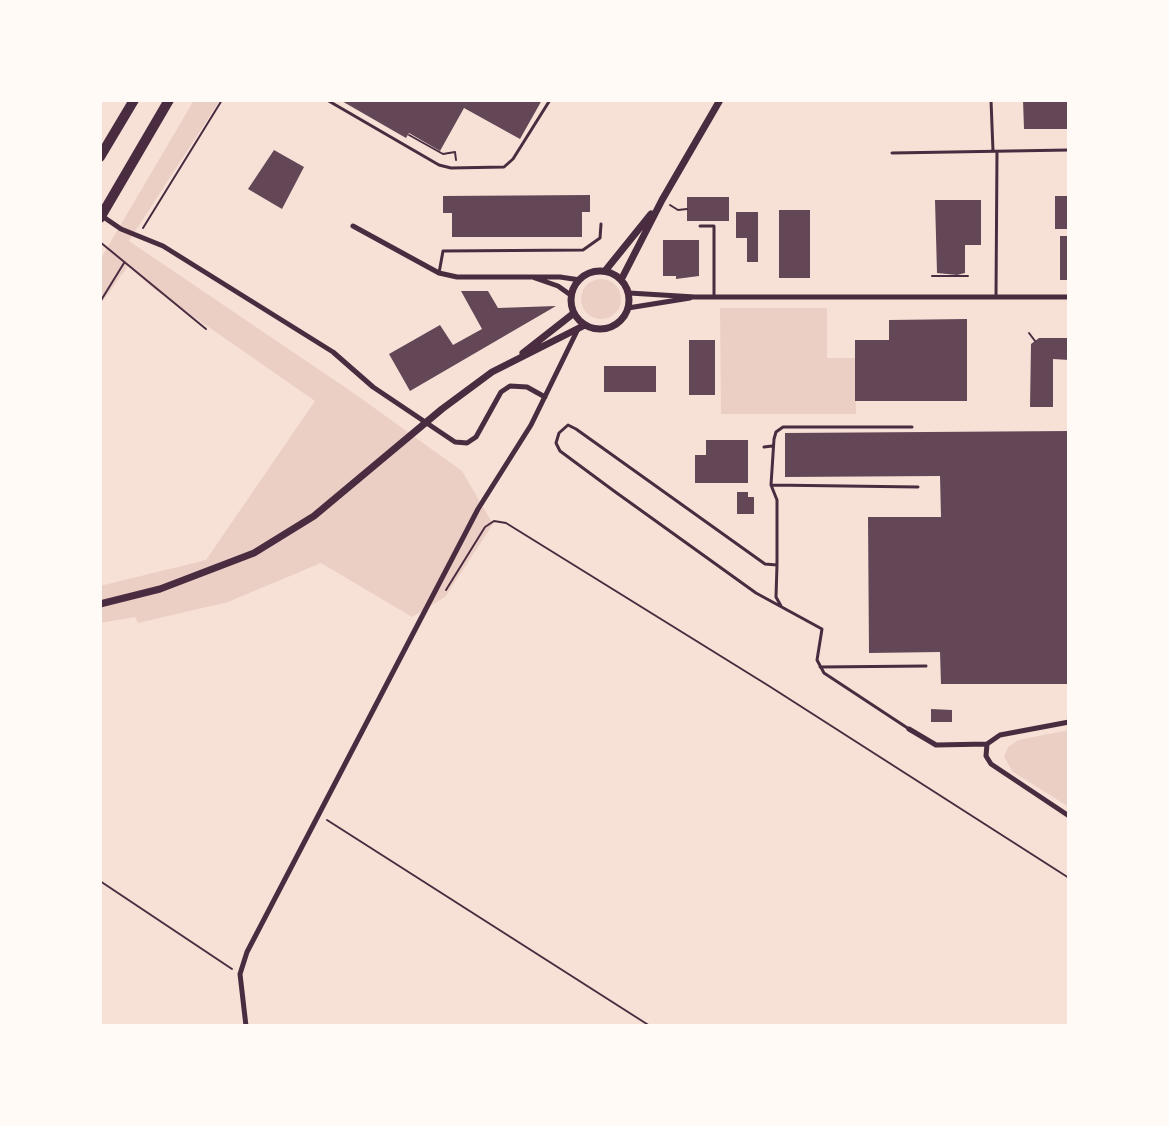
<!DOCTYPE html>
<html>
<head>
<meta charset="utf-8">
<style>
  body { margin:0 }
  #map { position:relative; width:1169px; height:1126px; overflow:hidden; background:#f7e1d7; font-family:"Public Sans",sans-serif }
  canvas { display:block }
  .frame { position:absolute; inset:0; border:102px solid #fffaf5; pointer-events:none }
</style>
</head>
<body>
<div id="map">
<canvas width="1169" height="1126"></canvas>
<div class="frame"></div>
</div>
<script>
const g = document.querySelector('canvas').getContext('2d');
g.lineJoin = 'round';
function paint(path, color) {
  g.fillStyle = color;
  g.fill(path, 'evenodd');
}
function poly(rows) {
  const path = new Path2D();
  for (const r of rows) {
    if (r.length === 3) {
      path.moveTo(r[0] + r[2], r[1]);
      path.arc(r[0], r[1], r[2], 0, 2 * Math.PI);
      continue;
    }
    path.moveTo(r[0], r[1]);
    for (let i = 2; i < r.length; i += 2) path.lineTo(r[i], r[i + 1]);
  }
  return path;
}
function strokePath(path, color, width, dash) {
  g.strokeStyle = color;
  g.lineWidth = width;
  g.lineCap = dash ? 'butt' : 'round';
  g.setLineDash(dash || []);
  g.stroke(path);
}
const green = poly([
  [194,100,220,100,129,241,355,394,462,471,493,524,445,597,412,617,321,563,228,602,138,623,135,617,100,623,100,586,206,560,315,401,154,289,128,266,100,305,100,260],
  [601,299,20],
  [720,308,827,308,827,358,855,358,856,414,721,414],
  [1069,730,1069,807,1013,772,1004,757,1008,747,1018,740]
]);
const building = poly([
  [340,100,542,100,520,139,464,108,440,151,409,133,406,138],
  [1023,100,1069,100,1069,129,1024,129],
  [274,150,304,167,282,209,248,189],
  [590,195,590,212,582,212,582,237,452,237,452,213,443,213,443,196],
  [1055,196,1069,196,1069,229,1055,229],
  [687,197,729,197,729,221,687,221],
  [935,200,981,200,981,245,965,245,965,273,957,275,937,273],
  [779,210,810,210,810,278,779,278],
  [736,212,758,212,758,262,747,262,747,238,736,238],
  [1060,236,1069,236,1069,280,1060,280],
  [663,240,699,240,699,276,676,279,676,276,663,276],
  [461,291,488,291,498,308,556,306,410,391,389,354,440,325,453,345,482,329],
  [967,319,967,401,855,401,855,340,889,340,889,320],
  [1039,338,1069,338,1069,360,1053,359,1053,407,1030,407,1031,344],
  [689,340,715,340,715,395,689,395],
  [604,366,656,366,656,392,604,392],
  [1069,431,1069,684,941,684,940,652,869,653,868,517,941,517,940,476,785,477,785,433],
  [706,440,748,440,748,483,695,483,695,455,706,455],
  [737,492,748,492,748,497,754,497,754,514,737,514],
  [931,709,952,710,952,722,931,722]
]);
const path = poly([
  [409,135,443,154,455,152,456,160],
  [670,205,678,210,687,209],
  [143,228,222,100],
  [100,242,206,329],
  [932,276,968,276],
  [100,302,124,263],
  [1029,333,1035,341],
  [446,590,485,527,494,521,506,523,769,686,1069,878],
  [327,820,650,1026],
  [100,881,232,969]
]);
const service = poly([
  [327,100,439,165,451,168,504,167,513,159,550,100],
  [991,100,993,151],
  [892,153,1069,150],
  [700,226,714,226,714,297],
  [439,273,443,251,583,250,600,238,601,224],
  [996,296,997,152],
  [764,447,772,446],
  [771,485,774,439,776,432,783,427,912,427],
  [777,565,777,500,771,485,918,487],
  [781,606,776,597,777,565,765,564,576,429,568,425,559,433,556,443,560,451,614,491,756,593,822,629,817,660,824,673,909,729],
  [820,667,926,666]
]);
const minor = poly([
  [102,216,121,229,163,246,333,352,373,387,455,442,467,443,476,437,501,392,510,386,527,387,545,397],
  [353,226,439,273,457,277,560,277,580,280],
  [535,278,558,286,572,296],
  [629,293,695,297,1069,297],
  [628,308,690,298],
  [909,729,936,745,987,744,986,756,991,764,1069,816],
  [987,744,1000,735,1069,722],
  [246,1026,240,974,247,952,478,509,531,425,577,331]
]);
const tertiary = poly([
  [605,271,651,214],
  [600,300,29],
  [621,280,662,200,720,100],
  [523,353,574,313],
  [100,604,160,589,254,553,314,516,442,409,492,372,585,325]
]);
const motorway = poly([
  [100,157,134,100],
  [100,218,169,100]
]);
paint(green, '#ebcfc5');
paint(building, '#644757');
strokePath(path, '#4a2c40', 2);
strokePath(service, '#4a2c40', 3);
strokePath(minor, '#4a2c40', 5);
strokePath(tertiary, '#4a2c40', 7);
strokePath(motorway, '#4a2c40', 10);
</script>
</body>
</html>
